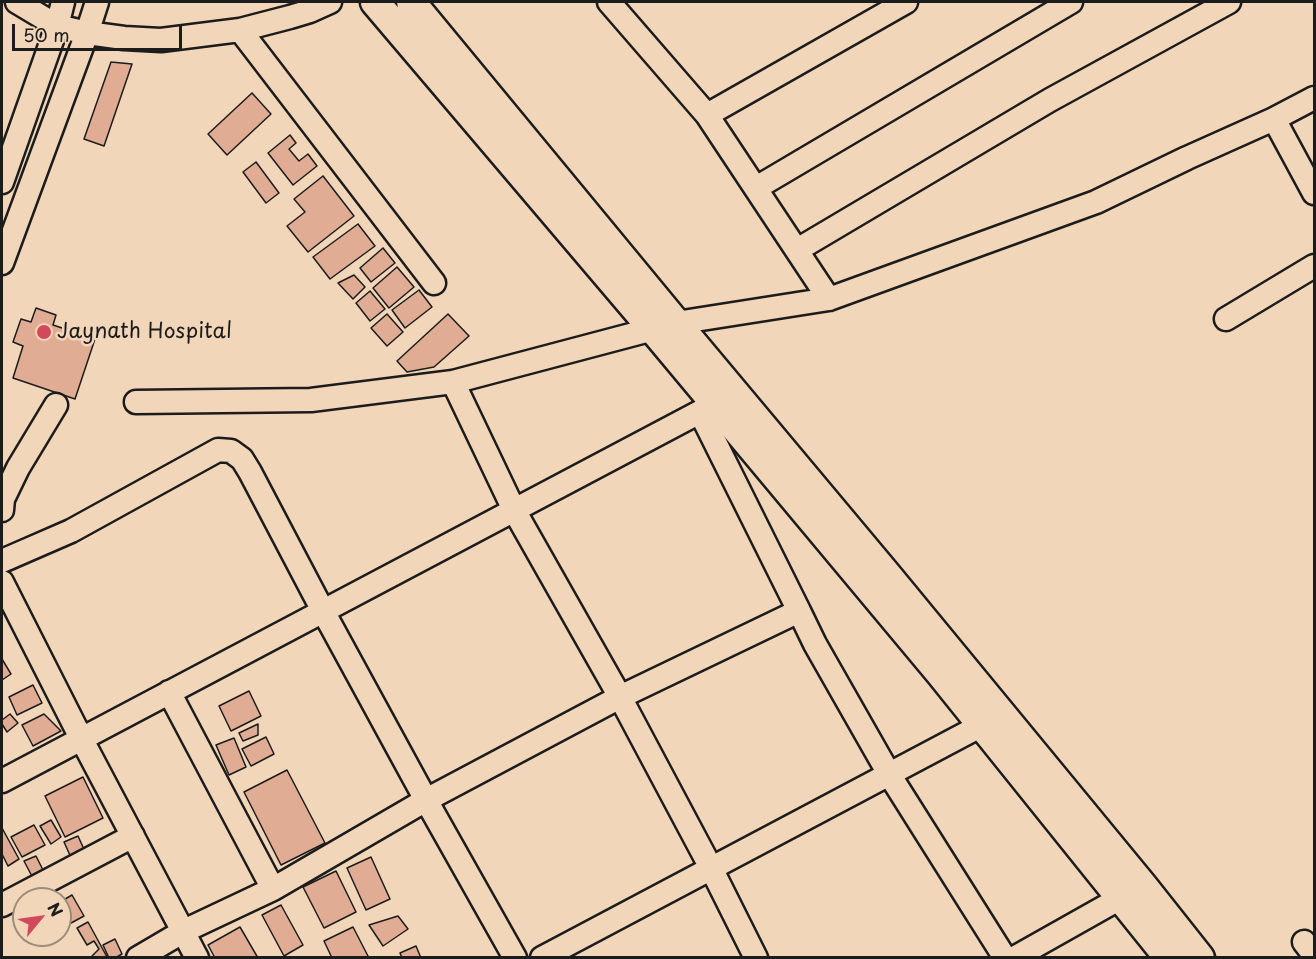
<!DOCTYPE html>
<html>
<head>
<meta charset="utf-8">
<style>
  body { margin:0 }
  #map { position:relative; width:1316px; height:959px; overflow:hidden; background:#f2d6b9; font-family:"Playpen Sans",sans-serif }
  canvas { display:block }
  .frame { position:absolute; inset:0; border:3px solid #1c1c1c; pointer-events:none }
  .north { position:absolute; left:12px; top:887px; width:60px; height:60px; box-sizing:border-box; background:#f2d6b9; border:2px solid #9c8c7a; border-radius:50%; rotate:61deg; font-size:16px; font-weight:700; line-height:24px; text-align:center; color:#1c1c1c }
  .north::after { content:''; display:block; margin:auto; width:21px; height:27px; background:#d1495b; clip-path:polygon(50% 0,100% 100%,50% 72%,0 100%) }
  .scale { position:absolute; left:12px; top:24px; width:170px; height:27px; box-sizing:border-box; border:3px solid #1c1c1c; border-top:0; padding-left:8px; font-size:18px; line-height:21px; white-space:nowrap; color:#1c1c1c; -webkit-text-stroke:4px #f2d6b9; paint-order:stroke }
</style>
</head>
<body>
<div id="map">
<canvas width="1316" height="959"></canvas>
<div class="frame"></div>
<div class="north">N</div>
<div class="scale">50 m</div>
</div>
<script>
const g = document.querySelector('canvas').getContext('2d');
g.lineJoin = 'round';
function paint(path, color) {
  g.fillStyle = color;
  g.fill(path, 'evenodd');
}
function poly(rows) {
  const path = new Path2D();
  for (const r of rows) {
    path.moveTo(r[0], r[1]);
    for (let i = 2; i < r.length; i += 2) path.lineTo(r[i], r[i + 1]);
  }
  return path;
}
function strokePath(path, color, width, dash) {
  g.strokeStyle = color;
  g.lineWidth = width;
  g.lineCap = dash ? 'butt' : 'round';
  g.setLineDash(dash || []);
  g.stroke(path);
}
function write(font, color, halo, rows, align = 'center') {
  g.font = font + ' "Playpen Sans",sans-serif';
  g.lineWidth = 5;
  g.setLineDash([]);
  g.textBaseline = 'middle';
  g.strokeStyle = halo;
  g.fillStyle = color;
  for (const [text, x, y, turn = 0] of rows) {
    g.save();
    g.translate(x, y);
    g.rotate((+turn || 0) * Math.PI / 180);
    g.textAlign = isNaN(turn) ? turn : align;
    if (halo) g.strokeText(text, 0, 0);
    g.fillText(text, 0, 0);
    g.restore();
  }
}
const building = poly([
  [111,62,132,64,104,146,84,139,111,62],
  [252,93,271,114,227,155,208,134,252,93],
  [290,135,296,143,289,149,299,161,308,154,317,166,293,185,268,153,290,135],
  [256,162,279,193,266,203,243,172,256,162],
  [323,176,354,216,308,252,287,226,305,212,294,199,323,176],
  [358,224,375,246,330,279,313,257,358,224],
  [383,248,395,263,371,282,360,268,383,248],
  [397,267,414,287,389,308,373,288,397,267],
  [354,275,365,287,353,299,338,283,354,275],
  [419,290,432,307,405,328,392,310,419,290],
  [370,291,385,309,370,321,356,303,370,291],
  [36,308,56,315,53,325,95,339,75,399,13,378,23,346,13,342,21,319,31,322,36,308],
  [387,314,403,332,387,346,371,328,387,314],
  [448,314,469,336,434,367,407,372,397,361,448,314],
  [2,659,11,674,2,680,2,659],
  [33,685,42,703,17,715,9,697,33,685],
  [249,691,261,716,231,731,219,706,249,691],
  [10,714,18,723,7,732,2,724,2,720,10,714],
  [44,714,61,731,33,746,22,725,44,714],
  [258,724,258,735,243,741,239,733,258,724],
  [266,737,274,754,251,766,242,749,266,737],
  [234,738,246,767,229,775,216,745,234,738],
  [287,770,325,843,281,865,244,792,287,770],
  [83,777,103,818,65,837,45,796,83,777],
  [51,820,61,837,51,844,40,826,51,820],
  [34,825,45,845,22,857,11,837,34,825],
  [2,828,19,859,8,866,2,854,2,828],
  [78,836,87,856,73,862,64,842,78,836],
  [36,856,46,876,35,882,24,861,36,856],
  [371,857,390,899,366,910,347,868,371,857],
  [336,871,356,912,324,928,303,887,336,871],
  [72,895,84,916,60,929,60,902,72,895],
  [281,905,303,945,284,956,262,915,281,905],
  [398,916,408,929,383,946,369,925,398,916],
  [88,922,107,957,106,958,93,958,92,956,99,949,94,941,87,945,77,928,88,922],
  [240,927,258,958,215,958,208,945,240,927],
  [353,927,369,958,332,958,324,941,353,927],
  [31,935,52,935,35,944,31,935],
  [115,939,122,954,115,958,109,958,103,945,115,939],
  [416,946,421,958,402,958,400,953,416,946]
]);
const minor = poly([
  [17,2,57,26,87,33,124,38,161,40,240,30,290,17,310,11,330,2],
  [609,2,707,115,829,299],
  [240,30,434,283],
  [707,115,906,2],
  [1274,119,1314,193],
  [2,182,57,26,63,2],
  [756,188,1071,2],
  [797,250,1050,100,1229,2],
  [2,263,87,33,97,2],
  [1226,319,1314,266],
  [453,382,514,510,620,697,711,868,756,958],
  [136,402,311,400,453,382,676,323,829,299,1096,202,1187,158,1274,119,1314,98],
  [2,510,3,499,18,468,56,405],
  [2,561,71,531,218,450,231,451,242,459,250,472,323,611,426,800,515,958],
  [2,582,81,738,197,958],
  [799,611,815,644,889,774,1005,958],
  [169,692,273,889],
  [2,781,713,405],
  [2,905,133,836],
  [1304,942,1314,955],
  [138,958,184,931,273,889,426,800,620,697,799,611,700,412],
  [542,958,982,725],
  [1014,958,1133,891]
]);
const major = poly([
  [375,2,652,328,940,673,1169,958],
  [411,2,676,323,887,575,1143,886,1200,958]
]);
const markers = [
  [44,332,8,"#d1495b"]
];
const poiNames = [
  ["Jaynath Hospital",57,332]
];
paint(building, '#e0ac93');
strokePath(building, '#1c1c1c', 1.5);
strokePath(minor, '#1c1c1c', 27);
strokePath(major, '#1c1c1c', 33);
strokePath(minor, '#f2d6b9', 22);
strokePath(major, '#f2d6b9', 28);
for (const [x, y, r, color] of markers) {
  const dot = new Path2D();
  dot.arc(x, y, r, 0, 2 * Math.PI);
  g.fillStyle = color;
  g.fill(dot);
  strokePath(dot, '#f2d6b9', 2);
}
write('21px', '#1c1c1c', '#f2d6b9', poiNames, 'left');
</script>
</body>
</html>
